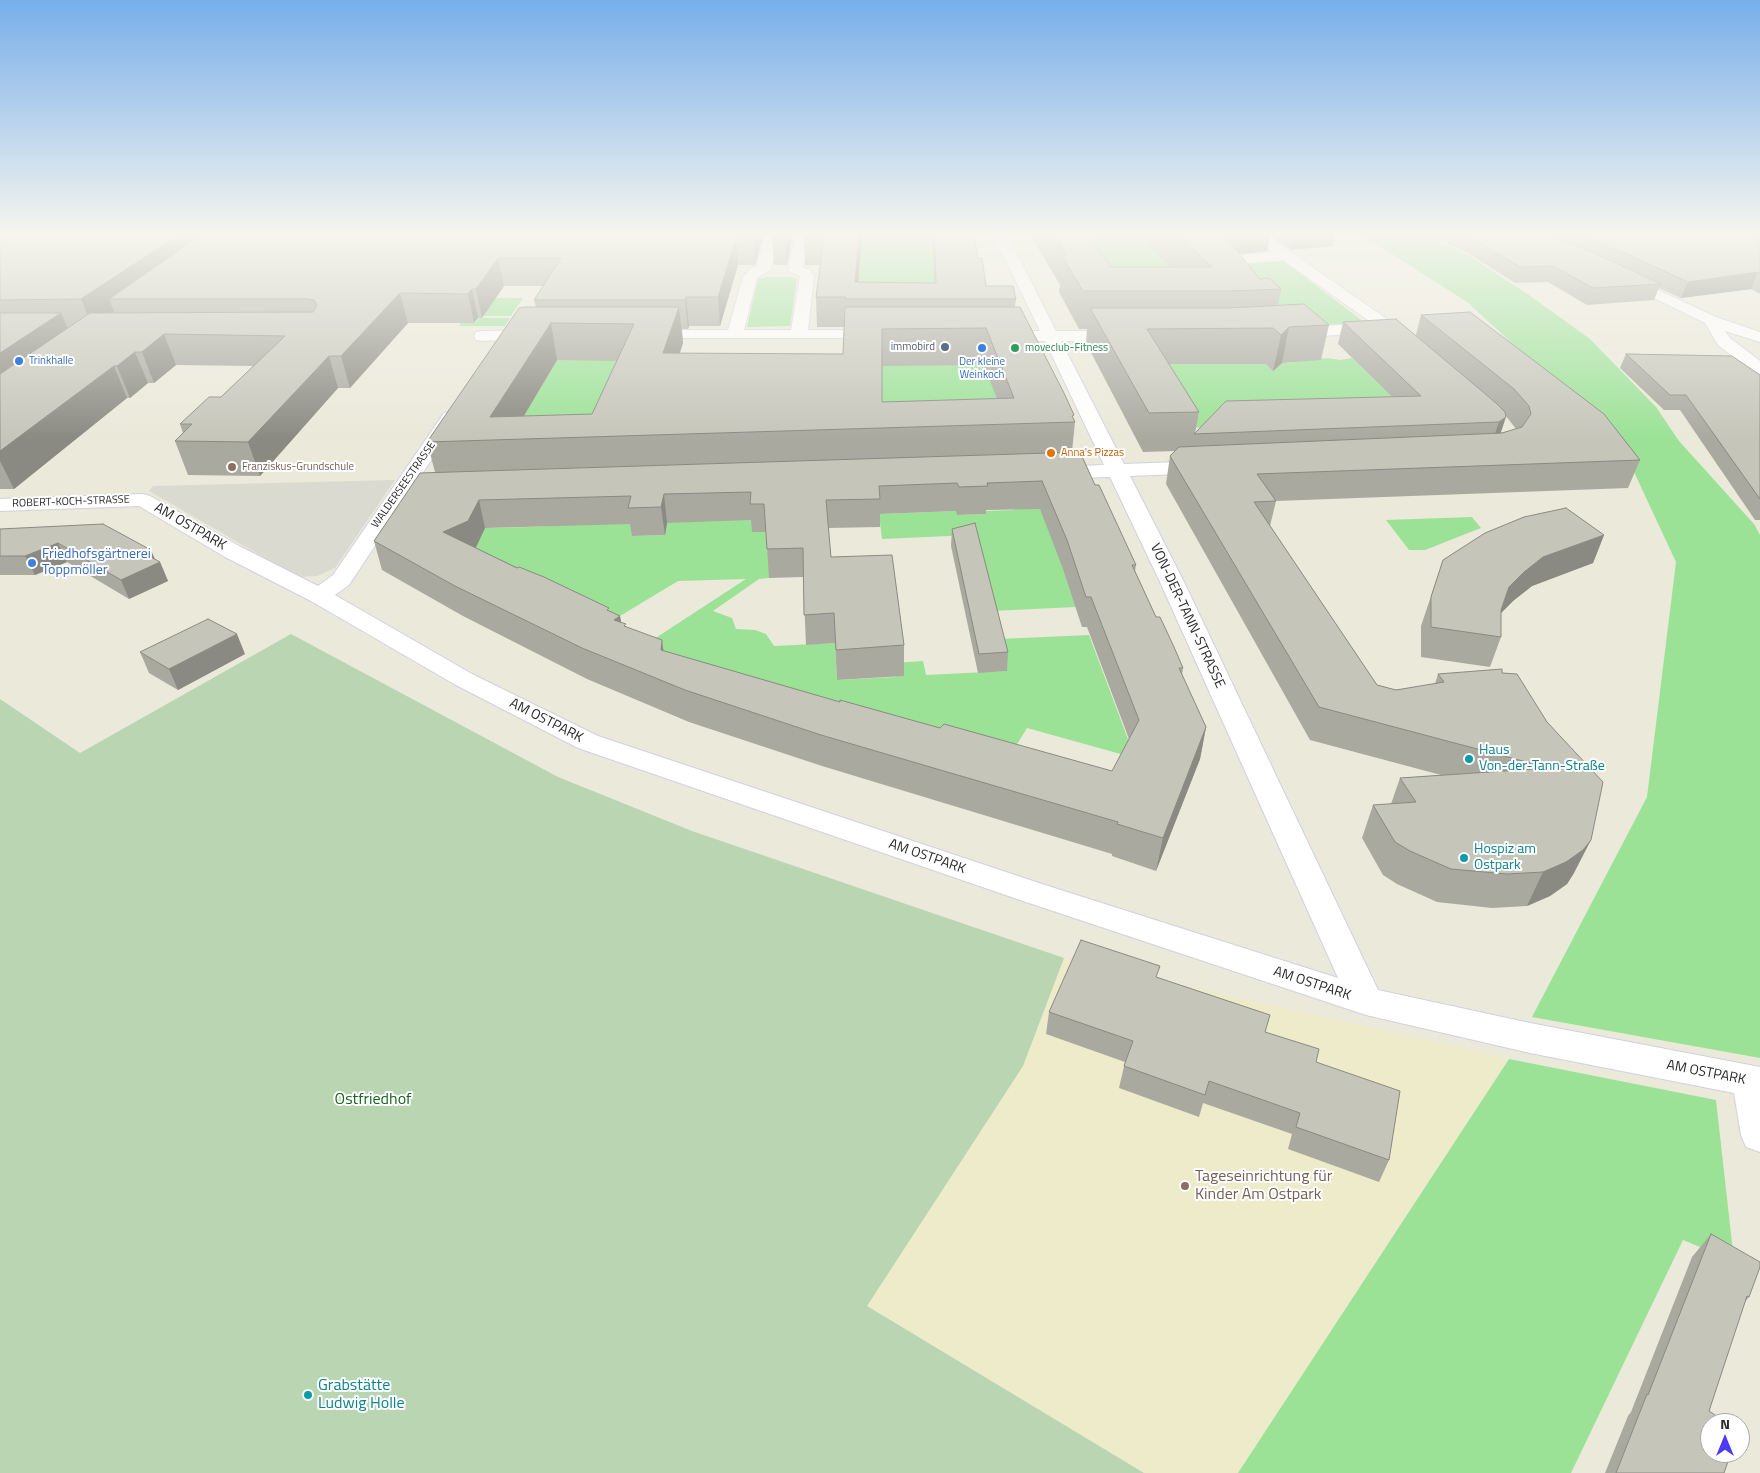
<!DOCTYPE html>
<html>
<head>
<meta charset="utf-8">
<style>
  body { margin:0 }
  #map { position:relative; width:1760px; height:1473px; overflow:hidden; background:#ebe9da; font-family:"Titillium Web",sans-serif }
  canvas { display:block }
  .north { position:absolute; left:1700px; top:1413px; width:50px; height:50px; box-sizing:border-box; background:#fff; border:1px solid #a9a9a9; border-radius:50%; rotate:0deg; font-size:14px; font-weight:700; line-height:20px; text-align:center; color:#292929 }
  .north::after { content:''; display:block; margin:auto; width:18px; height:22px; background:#4d3af8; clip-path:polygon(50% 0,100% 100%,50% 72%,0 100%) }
</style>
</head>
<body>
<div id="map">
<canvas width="1760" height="1473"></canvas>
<div class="north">N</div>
</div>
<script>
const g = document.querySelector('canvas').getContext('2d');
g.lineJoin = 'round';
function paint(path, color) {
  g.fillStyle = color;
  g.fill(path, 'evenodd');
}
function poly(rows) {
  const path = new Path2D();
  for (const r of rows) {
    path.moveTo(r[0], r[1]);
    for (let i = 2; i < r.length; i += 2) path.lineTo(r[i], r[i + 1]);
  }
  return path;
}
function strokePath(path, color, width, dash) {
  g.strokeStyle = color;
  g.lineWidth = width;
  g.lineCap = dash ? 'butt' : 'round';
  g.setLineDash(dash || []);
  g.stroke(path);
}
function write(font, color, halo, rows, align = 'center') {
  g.font = font + ' "Titillium Web",sans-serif';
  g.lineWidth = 4;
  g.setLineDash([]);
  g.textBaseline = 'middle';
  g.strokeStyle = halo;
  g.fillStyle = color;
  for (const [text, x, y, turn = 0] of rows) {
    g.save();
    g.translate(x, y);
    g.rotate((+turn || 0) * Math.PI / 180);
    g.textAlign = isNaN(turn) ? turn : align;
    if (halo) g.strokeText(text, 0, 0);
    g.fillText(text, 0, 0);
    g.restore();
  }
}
const education = poly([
  [1064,958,1509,1059,1238,1473,1144,1473,867,1306,1023,1066]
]);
const green = poly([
  [839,234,933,234,941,257,933,257,933,265,942,269,934,269,934,277,943,283,866,311],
  [1062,234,1202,234,1220,318,1134,304],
  [1357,234,1437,234,1451,240,1440,242,1470,256,1529,295,1590,339,1656,407,1679,441,1754,524,1760,535,1760,1058,1532,1017,1647,797,1676,562,1620,442,1467,302,1381,247],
  [1281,259,1364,322,1296,327,1228,264],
  [766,277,789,277,797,279,790,326,747,327,758,279],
  [493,298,523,298,511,316,484,316],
  [479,318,510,318,505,326,459,326,461,323,475,323],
  [552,358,561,360,614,359,878,392,882,380,882,366,984,359,1010,433,497,451],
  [1149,358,1182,363,1183,364,1238,362,1240,364,1252,364,1284,360,1287,363,1304,361,1303,360,1328,358,1340,360,1352,358,1410,415,1175,429],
  [1048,499,1051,524,1076,607,992,611,972,535,882,539,879,514,956,511,958,515,986,514,985,511,1012,510],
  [757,517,769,532,769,578,759,579,713,611,732,618,736,629,755,630,766,634,774,646,835,643,837,680,896,677,895,663,923,661,926,675,1006,671,1000,639,1089,635,1135,758,1027,728,997,777,628,656,746,579,678,581,595,631,447,534,485,528,531,527,639,520,632,536,665,535,663,520],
  [1472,517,1481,528,1425,550,1409,550,1386,520],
  [1509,1059,1716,1100,1734,1261,1683,1240,1571,1473,1238,1473]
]);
const cemetery = poly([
  [291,634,558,777,692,831,1064,958,1023,1066,867,1306,1144,1473,0,1473,0,699,80,753]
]);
const plaza = poly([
  [395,480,335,568,317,576,298,577,149,491,153,486]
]);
const minor = poly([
  [765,234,779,234,771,269,757,278,744,330,791,330,800,276,790,272,788,269,795,234,809,234,803,267,810,270,814,276,808,330,881,330,887,332,889,335,887,338,638,338,636,335,638,332,644,330,728,330,743,277,750,269,757,266,765,234],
  [993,234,1007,234,1056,331,1123,331,1129,332,1131,336,1129,340,1123,341,1061,341,1124,464,1205,461,1212,463,1215,467,1212,471,1205,473,1130,476,1184,582,1378,990,1530,1023,1760,1067,1760,1152,1746,1147,1741,1135,1734,1093,1530,1053,1366,1015,1023,901,578,748,454,684,311,601,225,557,139,506,0,511,0,499,143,494,150,496,241,547,318,586,333,575,444,413,451,411,458,413,460,417,414,486,443,486,450,488,453,492,450,496,443,498,406,499,349,585,335,595,472,674,598,736,1045,885,1338,978,1160,582,1110,477,1051,479,1044,477,1041,473,1044,469,1051,467,1104,465,1045,341,996,341,990,340,988,336,990,332,996,331,1040,331,993,234],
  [1249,234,1265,234,1394,324,1414,343,1412,347,1406,348,1400,347,1383,332,1291,338,1285,336,1283,333,1285,330,1291,328,1372,323,1283,260,1227,265,1231,270,1229,273,1219,273,1210,263,1213,258,1272,252,1249,234],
  [1624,274,1716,317,1760,332,1760,342,1725,331,1730,338,1760,361,1760,374,1754,373,1718,345,1705,323,1619,281,1617,278,1619,275,1624,274],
  [538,330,544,332,546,335,544,338,482,341,476,340,474,336,476,332,482,331,538,330]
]);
const wall = poly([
  [0,234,764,234,755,265,738,265,720,326,689,326,688,329,682,329,683,343,680,353,843,354,844,327,817,327,816,297,820,265,805,265,804,238,805,234,862,234,858,282,934,283,932,234,974,234,978,258,986,286,1016,299,1015,307,1075,422,1072,452,1095,485,1136,565,1135,571,1156,617,1183,668,1182,675,1206,727,1200,759,1156,871,1112,856,1112,854,822,766,689,722,587,679,463,616,382,570,374,541,435,472,427,442,536,307,534,300,543,286,504,286,482,318,478,318,474,323,408,323,350,388,338,388,260,476,188,475,175,441,183,433,180,424,221,397,253,366,176,365,154,383,148,383,130,398,127,398,14,489,0,489],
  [557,360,617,361,592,414,524,416],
  [984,365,997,399,882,402,882,366],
  [1040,509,1063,569,1082,627,1087,627,1129,739,1112,771,940,728,840,702,663,651,626,627,621,622,620,616,476,548,485,528,630,524,632,536,665,535,667,523,751,520,752,532,766,532,769,578,803,577,806,645,835,643,837,680,904,676,904,645,831,557,828,528,880,527,880,514,956,511,957,515,986,514,986,510],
  [773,234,793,234,787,265,774,265,772,238],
  [1030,234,1088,234,1111,267,1170,267,1137,234,1335,234,1332,246,1291,250,1270,235,1267,251,1239,254,1260,279,1281,289,1278,305,1329,325,1321,360,1282,363,1273,371,1266,364,1169,364,1199,412,1195,433,1392,397,1338,344,1343,322,1416,335,1421,315,1640,460,1628,488,1276,501,1270,526,1377,685,1396,690,1435,684,1438,674,1502,673,1547,722,1574,873,1567,884,1550,896,1527,906,1492,908,1437,902,1397,884,1383,875,1362,838,1373,805,1391,804,1400,778,1441,775,1310,740,1166,484,1170,456,1175,451,1143,452,1086,343,1087,329,1079,329,1059,292,1060,285],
  [1506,416,1516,429,1500,433],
  [1425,234,1760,234,1760,294,1751,289,1681,298,1659,288,1654,300,1587,305,1548,282,1515,283,1466,252],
  [1626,354,1760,375,1760,520,1755,520,1680,410,1664,410,1620,368],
  [0,529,160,562,168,581,129,599,67,562,35,575,0,575],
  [952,529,1008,652,1007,671,978,673,951,546],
  [1604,535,1593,563,1532,586,1513,601,1501,613,1501,637,1490,667,1421,657,1421,626,1443,560],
  [140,652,245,654,178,690,149,673],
  [1158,978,1265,1032,1316,1062,1389,1160,1379,1182,1288,1149,1292,1134,1203,1103,1199,1117,1119,1088,1125,1062,1046,1034,1049,1012],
  [1711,1234,1749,1297,1744,1303,1709,1411,1724,1473,1605,1473,1628,1416,1631,1412,1692,1257]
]);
const shadedWall = poly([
  [180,234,228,234,109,299,115,314,93,329,81,299],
  [755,234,764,234,755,265,754,237],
  [786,234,793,234,787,265,786,238],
  [859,234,862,234,857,299,855,282],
  [1211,234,1270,234,1267,251,1210,257],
  [1294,234,1335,234,1332,246,1291,250],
  [736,238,738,265,720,326,718,297],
  [498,258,504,286,482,318,476,289],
  [1758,272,1751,289,1681,298,1688,282],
  [472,289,478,318,474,323,468,294],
  [400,293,408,323,350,388,341,356],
  [686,297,689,326,688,329,685,300],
  [679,307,683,343,667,392,663,353],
  [61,313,74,343,0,395,0,353],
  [551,323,557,360,510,439,490,417],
  [1289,327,1282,363,1273,371,1281,335],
  [164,334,176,365,154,383,142,352],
  [135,352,148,383,130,398,117,366],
  [329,356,338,388,260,476,248,442],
  [114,366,127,398,14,489,0,461,0,451],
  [1506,417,1498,441,1491,445,1499,422],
  [664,494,667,523,665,535,661,507],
  [479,500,485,528,475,549,443,532],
  [1604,535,1593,563,1532,586,1513,601,1498,616,1509,587,1524,572,1543,557],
  [58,543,67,562,35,575,25,556],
  [151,550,157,564,160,562,168,581,129,599,121,580,144,553],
  [620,616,625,646,614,620],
  [237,634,245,654,178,690,169,669],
  [662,640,666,670,661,650],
  [1206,727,1200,759,1156,871,1163,838],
  [1591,840,1574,873,1567,884,1550,896,1527,906,1543,872]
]);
const building = poly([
  [0,234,180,234,81,299,0,300,0,234],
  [203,234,755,234,754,237,736,238,718,297,686,297,685,300,534,300,561,258,498,258,476,289,472,289,468,294,400,293,341,356,329,356,248,442,175,441,192,424,180,424,209,397,221,397,285,336,164,334,142,352,135,352,117,366,114,366,0,451,0,374,90,313,313,312,317,305,314,300,307,299,109,299,203,234],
  [773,234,786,234,786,238,772,238,773,234],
  [805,234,859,234,855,282,936,283,934,234,974,234,978,258,982,258,986,286,1013,286,1016,299,846,299,846,297,816,297,824,238,804,238,805,234],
  [1054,234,1088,234,1111,267,1212,267,1177,234,1219,234,1232,245,1260,279,1269,278,1281,289,1230,291,1083,291,1062,256,1067,256,1054,234],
  [1464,234,1545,234,1590,251,1661,284,1593,288,1553,266,1520,267,1471,237,1464,234],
  [1582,234,1741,234,1760,242,1760,273,1758,272,1688,282,1601,242,1582,234],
  [1304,304,1329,325,1289,327,1281,335,1273,328,1147,329,1199,412,1149,413,1090,308,1229,308,1304,304],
  [525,307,679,307,663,353,843,354,845,307,1020,307,1064,393,1074,415,1072,416,1075,422,427,442,519,308,525,307],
  [551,323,634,324,592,414,490,417,551,323],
  [986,328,1014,398,882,402,882,329,986,328],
  [1470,312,1604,414,1640,460,1257,474,1276,501,1254,502,1377,685,1396,690,1444,682,1438,674,1502,669,1502,673,1517,674,1547,722,1603,782,1591,840,1583,850,1566,862,1543,872,1507,874,1451,869,1410,851,1395,842,1373,805,1416,802,1400,778,1549,768,1319,707,1170,456,1179,447,1502,433,1522,427,1531,414,1529,406,1514,389,1421,315,1470,312],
  [0,313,61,313,0,353,0,313],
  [1396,319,1496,403,1505,412,1506,417,1499,422,1194,434,1226,401,1421,396,1343,322,1396,319],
  [1626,354,1732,356,1760,375,1760,499,1686,395,1670,395,1626,354],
  [1080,452,1095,485,1099,485,1136,565,1132,565,1156,617,1160,617,1174,647,1183,668,1179,668,1206,727,1163,838,1117,824,1118,822,821,735,685,690,582,648,455,586,374,541,420,473,1080,452],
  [1042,481,1067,540,1086,597,1091,597,1139,720,1112,771,944,724,940,728,840,700,840,702,661,650,662,640,624,626,626,624,614,620,620,616,607,610,609,608,544,577,519,567,517,568,443,532,468,521,479,500,631,496,628,508,661,507,664,494,751,492,750,504,764,504,767,549,803,548,804,615,834,613,836,650,904,645,892,555,831,557,826,500,880,499,879,486,957,483,959,487,988,486,987,483,1042,481],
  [1566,508,1604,535,1543,557,1524,572,1509,587,1501,610,1501,637,1431,627,1431,597,1443,560,1485,533,1524,517,1566,508],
  [975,523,1008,652,979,654,952,529,975,523],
  [103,524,151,550,144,553,160,562,121,580,58,543,25,556,0,556,0,529,103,524],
  [208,619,237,634,169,669,140,652,208,619],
  [1081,940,1160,966,1156,977,1270,1015,1265,1032,1319,1049,1316,1062,1400,1091,1389,1160,1296,1127,1300,1113,1209,1081,1205,1095,1124,1066,1133,1041,1049,1012,1081,940],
  [1711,1234,1760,1262,1760,1267,1749,1297,1747,1296,1709,1411,1727,1423,1710,1423,1710,1453,1731,1453,1724,1473,1616,1473,1647,1394,1648,1395,1711,1234]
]);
const markers = [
  [945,347,5,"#5c6f8a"],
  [982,348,5,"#3f7fe0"],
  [1015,348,5,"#2e9e5b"],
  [19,361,5,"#3f7fe0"],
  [1051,453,5,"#e8710a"],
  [232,467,5,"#8d6e63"],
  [32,563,5,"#3f7fe0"],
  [1469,759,5,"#0f9aa8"],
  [1464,858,5,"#0f9aa8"],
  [1185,1186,5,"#8d6e63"],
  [308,1395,5,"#0f9aa8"]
];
const farServicenames = [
  ["immobird",935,347]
];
const farLeisurenames = [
  ["moveclub-Fitness",1025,348]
];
const farShopnames = [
  ["Trinkhalle",29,361],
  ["Der kleine",982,362,"center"],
  ["Weinkoch",982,375,"center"]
];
const farFoodnames = [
  ["Anna's Pizzas",1061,453]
];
const farEducationnames = [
  ["Franziskus-Grundschule",242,467]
];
const farStreetnames = [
  ["WALDERSEESTRASSE",404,485,-55],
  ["ROBERT-KOCH-STRASSE",71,502,-2]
];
const streetNames = [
  ["AM OSTPARK",190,527,30],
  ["VON-DER-TANN-STRASSE",1187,616,65],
  ["AM OSTPARK",546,721,27],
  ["AM OSTPARK",927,857,19],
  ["AM OSTPARK",1312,984,18],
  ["AM OSTPARK",1706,1073,11]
];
const shopNames = [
  ["Friedhofsgärtnerei",42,555],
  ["Toppmöller",42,571]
];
const cultureNames = [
  ["Haus",1479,751],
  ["Von-der-Tann-Straße",1479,767],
  ["Hospiz am",1474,850],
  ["Ostpark",1474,866]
];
const nearParknames = [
  ["Ostfriedhof",373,1100]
];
const nearEducationnames = [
  ["Tageseinrichtung für",1195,1177],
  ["Kinder Am Ostpark",1195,1195]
];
const nearCulturenames = [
  ["Grabstätte",318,1386],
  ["Ludwig Holle",318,1404]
];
paint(education, '#edebca');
paint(green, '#9be297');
paint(cemetery, '#b9d5b2');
paint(plaza, '#dbdad1');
strokePath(minor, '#d1d0e2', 2);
paint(minor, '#fff');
paint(wall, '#aaa9a0');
paint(shadedWall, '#8b8a82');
paint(building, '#c6c5ba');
strokePath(building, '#8b8a82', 1);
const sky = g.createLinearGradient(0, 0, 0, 440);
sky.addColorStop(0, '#77afea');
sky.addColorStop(0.53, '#f6f5ee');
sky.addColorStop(1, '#f6f5ee00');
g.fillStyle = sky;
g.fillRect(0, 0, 1760, 440);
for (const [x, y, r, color] of markers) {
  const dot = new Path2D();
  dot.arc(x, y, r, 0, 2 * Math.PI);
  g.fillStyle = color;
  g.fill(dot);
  strokePath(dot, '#fff', 2);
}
write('11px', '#4e5e75', '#fff', farServicenames, 'right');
write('11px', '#27864d', '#fff', farLeisurenames, 'left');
write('11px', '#366cbe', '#fff', farShopnames, 'left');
write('11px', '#c56008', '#fff', farFoodnames, 'left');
write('11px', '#785e54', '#fff', farEducationnames, 'left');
write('11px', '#292929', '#fff', farStreetnames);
write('14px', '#292929', '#fff', streetNames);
write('14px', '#366cbe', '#fff', shopNames, 'left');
write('14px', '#0d838f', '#fff', cultureNames, 'left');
write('16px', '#1a6420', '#fff', nearParknames);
write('16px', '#785e54', '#fff', nearEducationnames, 'left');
write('16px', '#0d838f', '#fff', nearCulturenames, 'left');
</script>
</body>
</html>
